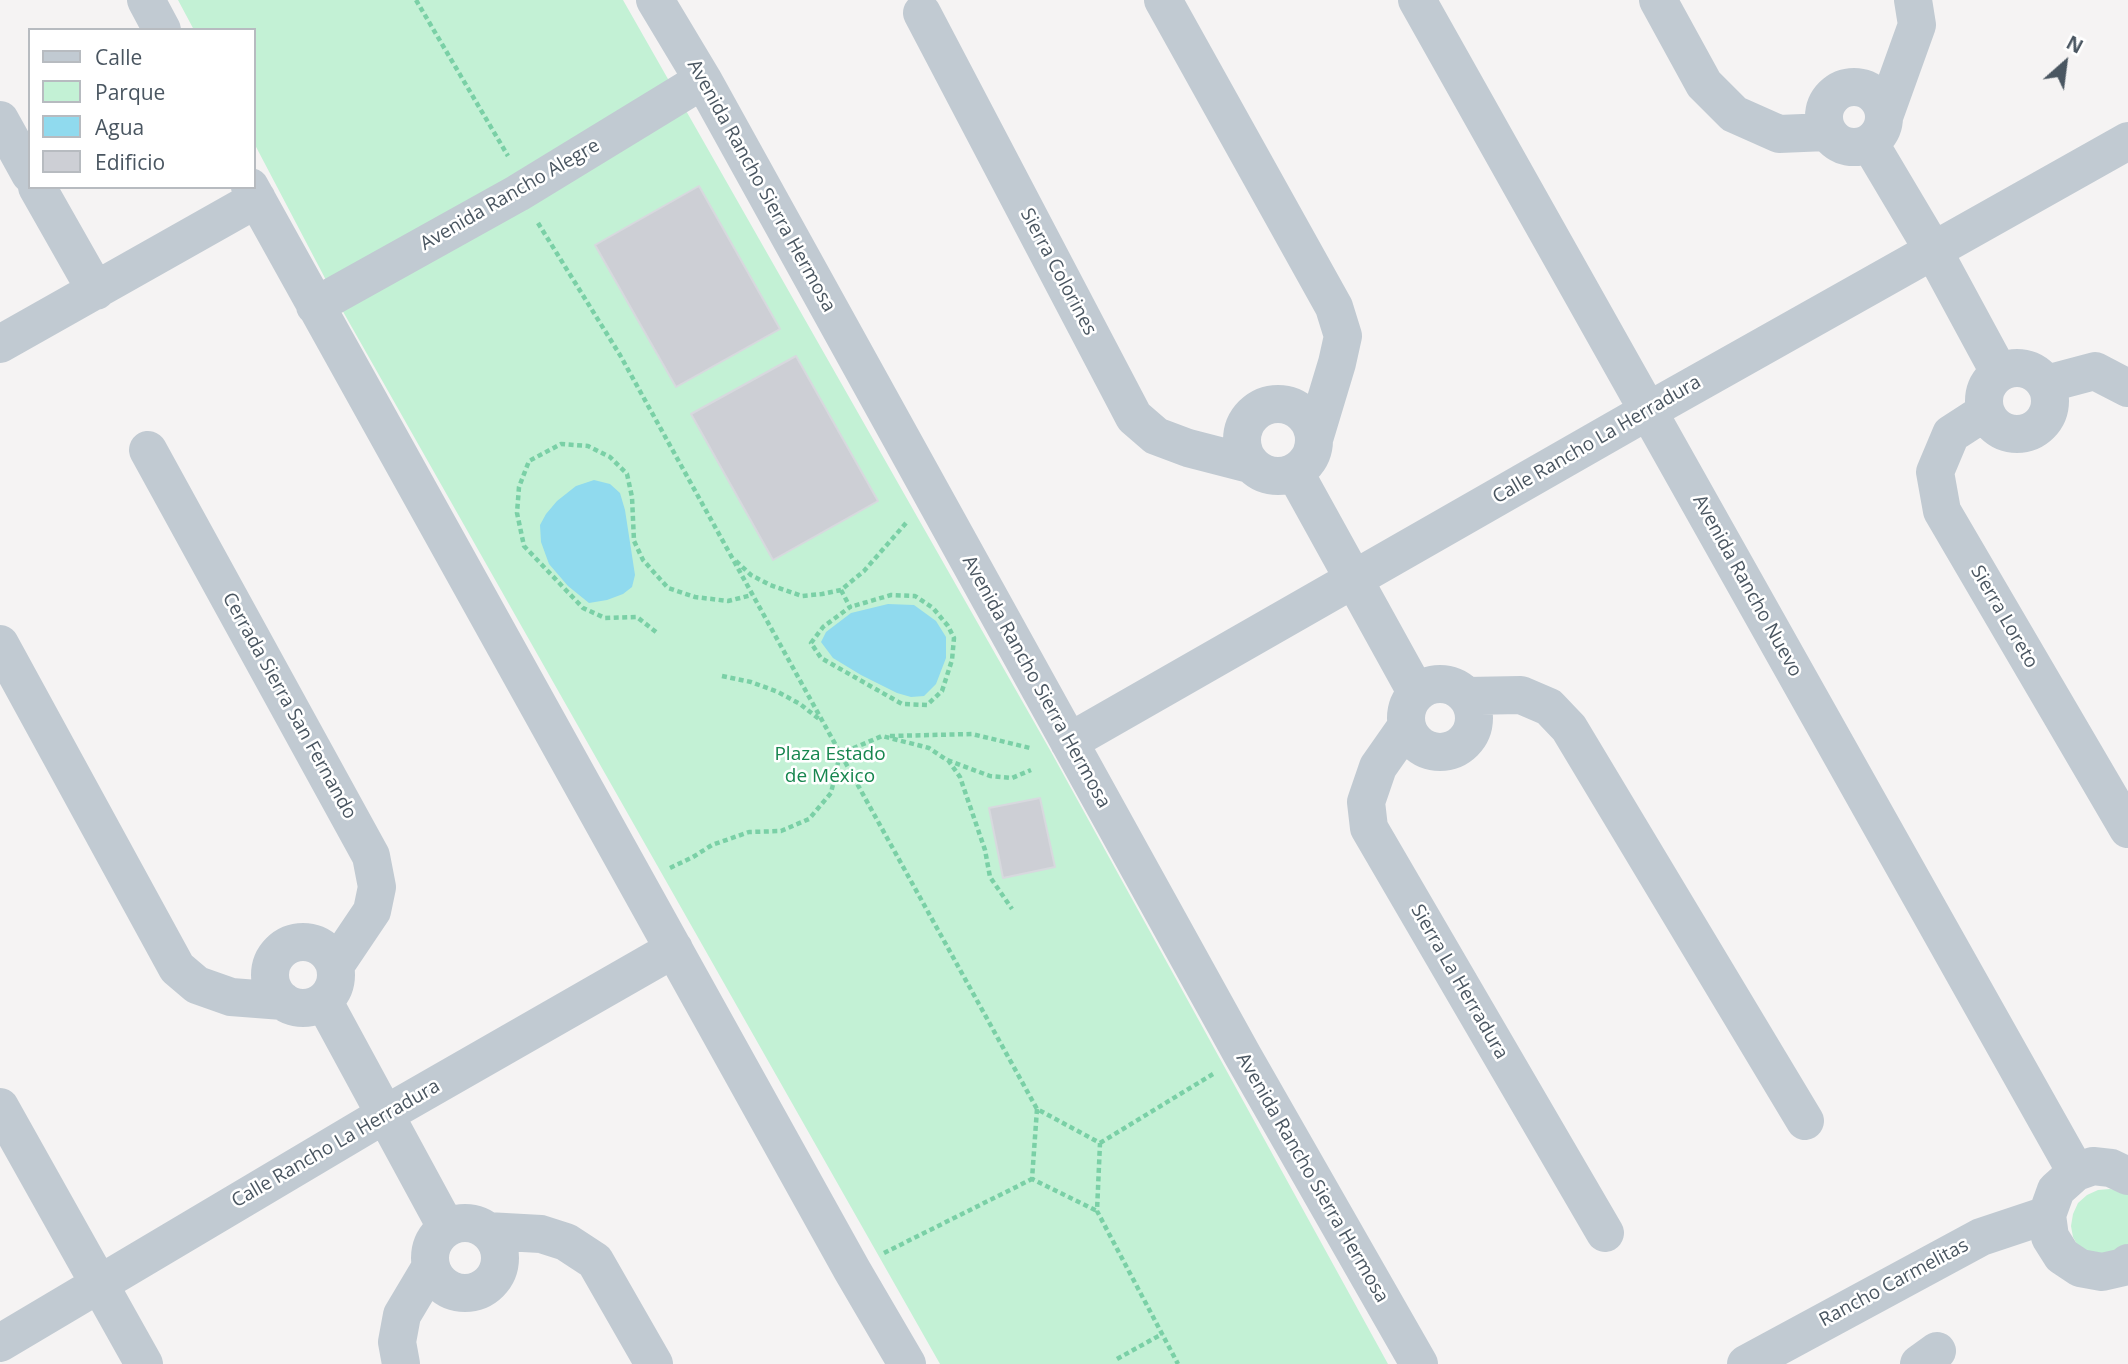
<!DOCTYPE html>
<html>
<head>
<meta charset="utf-8">
<style>
  body { margin:0 }
  #map { position:relative; width:2128px; height:1364px; overflow:hidden; background:#f5f3f3; font-family:"Open Sans",sans-serif }
  canvas { display:block }
  .legend { position:absolute; left:28px; top:28px; width:228px; height:161px; box-sizing:border-box; background:#fff; border:2px solid #b7bbc0; margin:0; padding:9px 12px; list-style:none; font-size:21px; color:#4a5661 }
  .legend li { display:flex; align-items:center; gap:14px; height:35px }
  .legend b { width:35px; border:2px solid #b7bbc0 }
  .north { position:absolute; left:2030px; top:28px; width:70px; height:70px; -webkit-text-stroke:5px #fff; paint-order:stroke; rotate:28deg; font-size:19px; font-weight:700; line-height:28px; text-align:center; color:#4a5661 }
  .north::after { content:''; display:block; margin:auto; width:24px; height:32px; background:#4a5661; clip-path:polygon(50% 0,100% 100%,50% 72%,0 100%) }
</style>
</head>
<body>
<div id="map">
<canvas width="2128" height="1364"></canvas>
<ul class="legend">
<li><b style="height:9px;background:#c1cad2"></b>Calle</li>
<li><b style="height:19px;background:#c3f1d5"></b>Parque</li>
<li><b style="height:19px;background:#90daee"></b>Agua</li>
<li><b style="height:19px;background:#cdcfd5"></b>Edificio</li>
</ul>
<div class="north">N</div>
</div>
<script>
const g = document.querySelector('canvas').getContext('2d');
g.lineJoin = 'round';
function paint(path, color) {
  g.fillStyle = color;
  g.fill(path, 'evenodd');
}
function poly(rows) {
  const path = new Path2D();
  for (const r of rows) {
    if (r.length === 3) {
      path.moveTo(r[0] + r[2], r[1]);
      path.arc(r[0], r[1], r[2], 0, 2 * Math.PI);
      continue;
    }
    path.moveTo(r[0], r[1]);
    for (let i = 2; i < r.length; i += 2) path.lineTo(r[i], r[i + 1]);
  }
  return path;
}
function strokePath(path, color, width, dash) {
  g.strokeStyle = color;
  g.lineWidth = width;
  g.lineCap = dash ? 'butt' : 'round';
  g.setLineDash(dash || []);
  g.stroke(path);
}
function write(font, color, halo, rows, align = 'center') {
  g.font = font + ' "Open Sans",sans-serif';
  g.lineWidth = 5;
  g.setLineDash([]);
  g.textBaseline = 'middle';
  g.strokeStyle = halo;
  g.fillStyle = color;
  for (const [text, x, y, turn = 0] of rows) {
    g.save();
    g.translate(x, y);
    g.rotate((+turn || 0) * Math.PI / 180);
    g.textAlign = isNaN(turn) ? turn : align;
    if (halo) g.strokeText(text, 0, 0);
    g.fillText(text, 0, 0);
    g.restore();
  }
}
const green = poly([
  [178,0,623,0,1050,750,1388,1364,940,1364,337,301,254,143,254,30,194,30],
  [2110,1189,2121,1191,2128,1195,2128,1255,2111,1262,2079,1248,2073,1237,2071,1226,2073,1214,2078,1203,2087,1195,2098,1190]
]);
const water = poly([
  [594,480,610,484,620,493,625,510,635,575,632,587,623,594,607,600,589,603,568,586,549,564,541,542,540,525,546,514,557,501,576,486],
  [888,604,914,605,936,621,946,637,946,658,936,684,924,696,911,697,897,693,861,675,833,658,821,642,826,632,851,613]
]);
const building = poly([
  [699,186,780,329,676,387,595,245,699,186],
  [796,356,878,501,773,560,691,414,796,356],
  [1040,798,1055,867,1003,878,989,808,1040,798]
]);
const path = poly([
  [416,0,508,156],
  [538,223,620,355,1037,1109,1100,1143,1097,1211,1178,1364],
  [736,561,751,575,770,585,802,596,822,594,841,590,864,571,906,523],
  [841,590,850,607,823,627,811,643,821,658,902,704,927,705,942,691,952,660,954,638,948,626,933,608,915,596,891,595,850,607],
  [656,632,637,617,605,618,583,608,524,546,517,513,519,487,529,461,561,444,588,446,610,457,627,474,632,497,634,541,643,560,668,588,695,597,728,601,752,595],
  [722,676,751,682,778,692,800,704,819,719],
  [890,736,972,734,1030,748],
  [948,760,960,777,985,850,990,877,1012,909],
  [670,868,693,857,712,845,749,832,781,831,809,819,831,793,840,754,882,736,929,748,947,760,990,776,1012,778,1031,770],
  [1037,1109,1032,1179,1097,1211],
  [1100,1143,1213,1074],
  [884,1253,1032,1179],
  [1117,1359,1162,1334]
]);
const minor = poly([
  [146,0,162,30],
  [655,0,703,80,1243,1056,1419,1364],
  [1163,0,1334,307,1343,336,1337,363,1315,436],
  [1417,0,2076,1172],
  [1658,0,1704,84,1734,114,1779,134,1827,132],
  [922,13,1134,417,1156,436,1188,448,1250,464],
  [1854,117,30],
  [1885,114,1917,25,1913,0],
  [0,120,30,174],
  [1870,144,1933,250,1999,372],
  [37,187,96,291],
  [250,187,852,1270,907,1364],
  [315,306,518,193,703,80],
  [0,344,257,199],
  [2017,401,33],
  [2046,384,2095,371,2128,388],
  [1278,440,36],
  [1985,412,1951,434,1935,472,1942,511,2128,829],
  [148,450,371,856,377,887,372,911,335,966],
  [1295,473,1416,692],
  [0,644,177,968,197,985,231,997,283,1001],
  [1440,718,34],
  [1467,696,1521,695,1549,707,1569,728,1805,1121],
  [1406,727,1378,767,1366,802,1369,828,1605,1233],
  [1069,742,1648,411,2128,141],
  [303,975,33],
  [324,1002,446,1227],
  [0,1107,144,1364],
  [2128,1176,2111,1168,2093,1166,2076,1172,2056,1190,2047,1215,2050,1237,2062,1256,2080,1268,2102,1272,2124,1267,2128,1263],
  [465,1258,35],
  [487,1231,541,1234,566,1242,595,1261,654,1364],
  [0,1343,384,1115,674,949],
  [401,1364,397,1342,402,1315,430,1268],
  [1746,1364,1981,1237,2047,1215],
  [1919,1364,1937,1351]
]);
const streetNames = [
  ["Avenida Rancho Sierra Hermosa",761,186,61],
  ["Avenida Rancho Alegre",510,195,-30],
  ["Sierra Colorines",1058,272,62],
  ["Calle Rancho La Herradura",1597,440,-30],
  ["Avenida Rancho Nuevo",1747,586,61],
  ["Sierra Loreto",2004,617,60],
  ["Avenida Rancho Sierra Hermosa",1036,682,61],
  ["Cerrada Sierra San Fernando",289,706,61],
  ["Sierra La Herradura",1459,982,60],
  ["Calle Rancho La Herradura",336,1144,-30],
  ["Avenida Rancho Sierra Hermosa",1312,1178,60],
  ["Rancho Carmelitas",1894,1283,-28]
];
const parkNames = [
  ["Plaza Estado",830,755],
  ["de México",830,777]
];
paint(green, '#c3f1d5');
paint(water, '#90daee');
paint(building, '#cdcfd5');
strokePath(building, '#d7d9de', 2);
strokePath(path, '#7ad0a6', 4.5, [5, 3.5]);
strokePath(minor, '#c1cad2', 38);
write('19px', '#4a5661', '#fff', streetNames);
write('19px', '#17864f', '#fff', parkNames);
</script>
</body>
</html>
